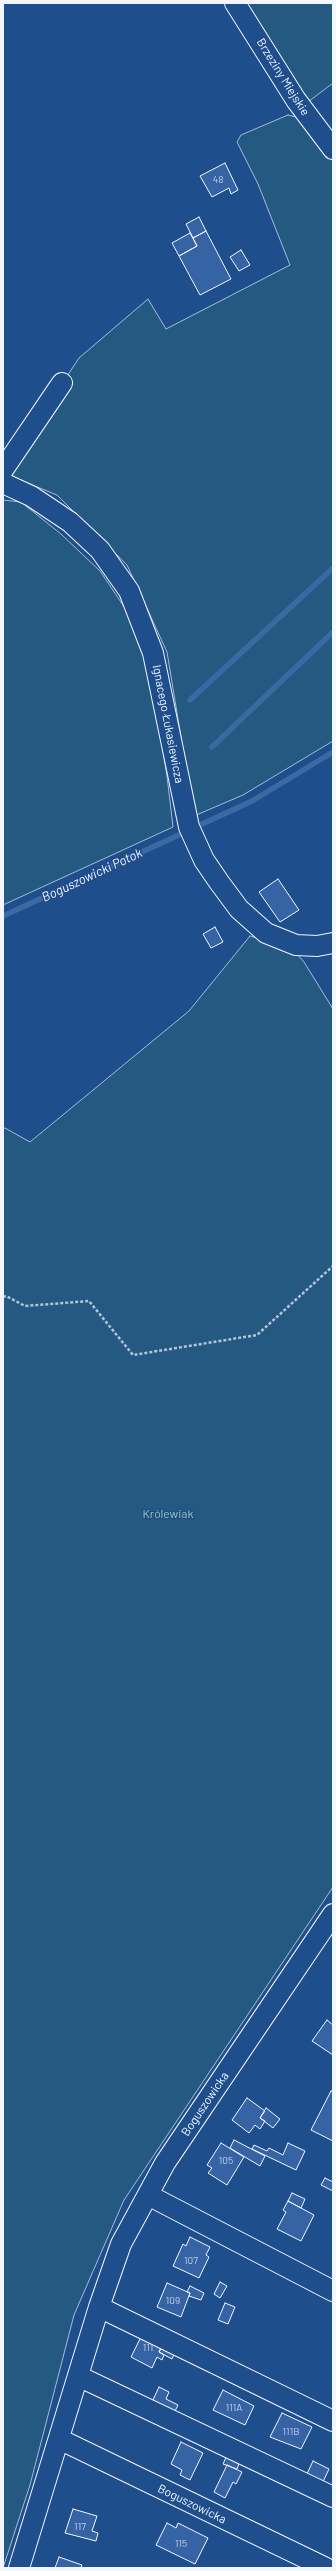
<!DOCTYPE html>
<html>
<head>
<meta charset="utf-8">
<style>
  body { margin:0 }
  #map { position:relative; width:336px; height:2571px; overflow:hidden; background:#1f4e8c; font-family:Barlow,sans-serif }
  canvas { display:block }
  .frame { position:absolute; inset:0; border:4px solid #f2f6ff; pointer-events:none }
</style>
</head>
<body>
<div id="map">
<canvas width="336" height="2571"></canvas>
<div class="frame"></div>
</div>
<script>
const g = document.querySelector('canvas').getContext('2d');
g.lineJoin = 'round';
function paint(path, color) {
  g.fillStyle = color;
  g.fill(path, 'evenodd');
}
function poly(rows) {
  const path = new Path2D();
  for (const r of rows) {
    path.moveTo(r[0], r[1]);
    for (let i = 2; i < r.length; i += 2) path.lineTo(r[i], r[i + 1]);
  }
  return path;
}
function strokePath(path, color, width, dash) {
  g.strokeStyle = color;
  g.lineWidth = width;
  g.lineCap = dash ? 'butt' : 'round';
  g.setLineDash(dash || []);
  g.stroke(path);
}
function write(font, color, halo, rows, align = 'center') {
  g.font = font + ' Barlow,sans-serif';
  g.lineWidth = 3;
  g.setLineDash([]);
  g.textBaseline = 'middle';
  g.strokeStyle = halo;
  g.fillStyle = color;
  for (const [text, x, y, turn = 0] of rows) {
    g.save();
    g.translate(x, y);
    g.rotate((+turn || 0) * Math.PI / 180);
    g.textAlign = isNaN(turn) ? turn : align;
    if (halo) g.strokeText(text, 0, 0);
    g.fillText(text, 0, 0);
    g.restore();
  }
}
const green = poly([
  [239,3,333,3,333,83,308,102,239,3],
  [288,115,296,117,333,161,333,741,243,795,194,816,167,652,127,565,57,495,3,473,79,358,148,299,166,329,290,265,258,184,237,142,241,135,288,115],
  [3,500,21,502,61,534,100,571,131,617,151,677,167,776,173,827,3,905,3,500],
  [250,936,292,948,304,962,333,1009,333,1887,124,2200,74,2315,30,2485,3,2568,3,1129,5,1128,30,1142,189,1011,250,936]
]);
const stream = poly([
  [190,700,333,568],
  [212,747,333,632],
  [198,826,252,801,333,752],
  [3,916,181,834]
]);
const building = poly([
  [225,163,238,190,231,194,229,188,212,197,200,176,225,163],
  [199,217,206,231,193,238,186,224,199,217],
  [206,231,231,279,200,295,179,256,197,246,193,238,206,231],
  [190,233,197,246,179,256,172,243,190,233],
  [241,250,250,265,239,271,230,257,241,250],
  [278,879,299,910,280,922,259,892,278,879],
  [215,927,223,942,211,948,203,934,215,927],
  [327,2020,333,2025,333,2055,312,2041,327,2020],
  [331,2091,333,2091,333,2141,311,2130,331,2091],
  [247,2098,265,2111,260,2118,265,2121,260,2129,255,2125,249,2133,232,2120,247,2098],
  [266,2108,280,2119,273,2128,260,2118,266,2108],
  [234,2140,265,2156,260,2166,230,2148,234,2140],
  [221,2143,244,2157,227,2185,208,2173,212,2168,207,2165,221,2143],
  [288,2143,305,2151,296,2170,252,2149,254,2145,267,2151,269,2148,283,2155,288,2143],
  [325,2178,333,2182,333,2191,321,2185,325,2178],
  [292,2193,305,2199,301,2208,288,2201,292,2193],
  [288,2201,314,2215,301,2241,277,2229,286,2212,283,2210,288,2201],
  [190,2237,210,2247,206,2255,209,2257,199,2278,173,2266,183,2244,186,2246,190,2237],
  [220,2282,227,2286,220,2298,214,2294,220,2282],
  [167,2283,190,2293,181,2317,157,2307,167,2283],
  [190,2286,204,2293,201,2300,189,2296,190,2293,187,2292,190,2286],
  [225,2303,235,2307,228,2324,218,2320,225,2303],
  [143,2333,163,2344,159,2352,164,2355,162,2360,157,2357,152,2368,131,2357,143,2333],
  [163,2344,176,2350,172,2359,159,2352,163,2344],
  [159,2387,169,2392,166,2399,178,2405,174,2413,152,2402,159,2387],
  [223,2390,254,2406,245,2425,213,2410,223,2390],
  [282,2413,312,2427,301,2449,270,2437,282,2413],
  [181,2442,203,2453,190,2480,180,2475,182,2470,171,2464,181,2442],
  [227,2455,240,2461,237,2469,223,2464,227,2455],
  [313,2461,329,2469,321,2486,305,2478,313,2461],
  [227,2465,242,2472,236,2484,233,2482,225,2498,214,2492,227,2465],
  [73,2509,97,2516,92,2531,98,2533,96,2541,65,2533,73,2509],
  [167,2523,176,2528,178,2523,208,2538,195,2564,156,2545,167,2523],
  [59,2557,82,2565,81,2568,55,2568,59,2557]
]);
const path = poly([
  [3,1297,6,1296,25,1306,89,1301,133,1355,257,1335,333,1266]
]);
const minor = poly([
  [235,3,296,100,333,149],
  [3,470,62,383],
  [3,483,31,496,70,522,100,550,129,591,153,653,189,827,204,860,219,882,239,909,266,933,296,945,317,946,333,943],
  [148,2195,333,2291],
  [99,2307,333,2421],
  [78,2376,333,2497],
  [59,2439,326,2568],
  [19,2568,99,2307,121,2244,165,2163,333,1914]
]);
const numberNames = [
  ["48",218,180],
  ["105",226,2161],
  ["107",191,2261],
  ["109",173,2301],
  ["111",148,2348],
  ["111A",234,2408],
  ["111B",291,2432],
  ["117",80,2527],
  ["115",181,2544]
];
const streetNames = [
  ["Brzeziny Miejskie",283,77,58],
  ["Ignacego Łukasiewicza",168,724,79],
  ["Boguszowicka",205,2104,-56],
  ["Boguszowicka",192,2504,26]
];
const parkNames = [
  ["Królewiak",168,1514]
];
const waterNames = [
  ["Boguszowicki Potok",92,875,-25]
];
paint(green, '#245a82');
strokePath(green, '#a8bbd7', 1);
strokePath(stream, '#3b69a3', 5.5);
paint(building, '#3563a3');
strokePath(building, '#f2f6ff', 1);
strokePath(minor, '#f2f6ff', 22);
strokePath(path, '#b3c4dc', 2.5, [3, 2]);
strokePath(minor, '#1f4e8c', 20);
write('10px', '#c3d1e8', null, numberNames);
write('12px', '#f2f6ff', '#1f4e8c', streetNames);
write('12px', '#97c8a6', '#1f4e8c', parkNames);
write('italic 13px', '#f2f6ff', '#1f4e8c', waterNames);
</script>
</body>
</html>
